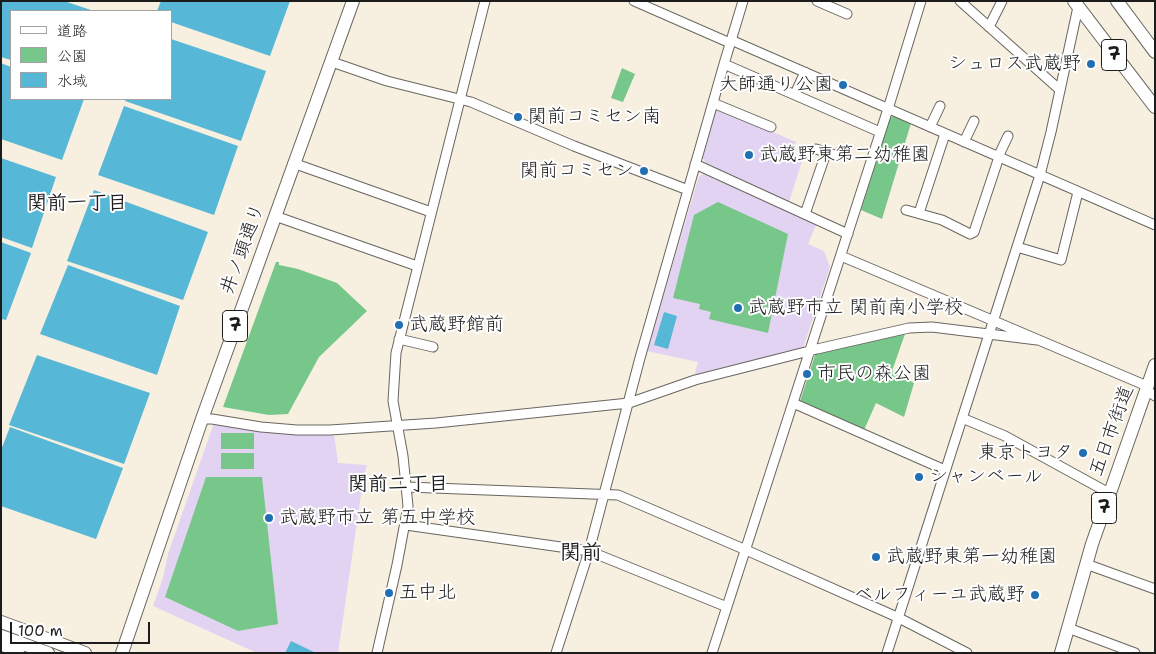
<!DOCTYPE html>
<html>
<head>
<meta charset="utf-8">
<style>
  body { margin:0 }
  #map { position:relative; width:1156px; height:654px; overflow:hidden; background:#f7efdf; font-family:"Shantell Sans","Klee One",sans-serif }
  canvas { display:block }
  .frame { position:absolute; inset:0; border:2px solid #1c1c1c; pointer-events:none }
  .legend { position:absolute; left:10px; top:10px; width:162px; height:90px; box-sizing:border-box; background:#fff; border:1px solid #a4a4a4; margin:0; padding:6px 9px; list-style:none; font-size:15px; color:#1c1c1c }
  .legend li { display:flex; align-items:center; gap:10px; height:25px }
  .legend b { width:25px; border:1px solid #a4a4a4 }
  .scale { position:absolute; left:10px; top:622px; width:140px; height:22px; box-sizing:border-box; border:2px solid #1c1c1c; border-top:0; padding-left:6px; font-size:15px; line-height:18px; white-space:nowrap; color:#1c1c1c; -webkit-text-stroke:4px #fff; paint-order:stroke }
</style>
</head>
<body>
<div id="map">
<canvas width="1156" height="654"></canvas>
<div class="frame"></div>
<ul class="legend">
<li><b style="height:6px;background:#fff"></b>道路</li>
<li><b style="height:14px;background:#76c789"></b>公園</li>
<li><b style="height:14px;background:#57b7d6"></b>水域</li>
</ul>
<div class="scale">100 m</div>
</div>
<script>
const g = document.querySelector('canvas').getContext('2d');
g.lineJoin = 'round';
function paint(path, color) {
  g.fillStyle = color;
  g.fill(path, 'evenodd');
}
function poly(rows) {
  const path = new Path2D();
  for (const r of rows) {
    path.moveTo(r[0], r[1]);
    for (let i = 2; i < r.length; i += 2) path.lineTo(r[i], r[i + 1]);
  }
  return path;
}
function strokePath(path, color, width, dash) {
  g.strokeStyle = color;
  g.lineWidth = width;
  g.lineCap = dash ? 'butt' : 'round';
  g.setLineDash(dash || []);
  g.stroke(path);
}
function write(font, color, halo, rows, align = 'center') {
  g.font = font + ' "Shantell Sans","Klee One",sans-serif';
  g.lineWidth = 4;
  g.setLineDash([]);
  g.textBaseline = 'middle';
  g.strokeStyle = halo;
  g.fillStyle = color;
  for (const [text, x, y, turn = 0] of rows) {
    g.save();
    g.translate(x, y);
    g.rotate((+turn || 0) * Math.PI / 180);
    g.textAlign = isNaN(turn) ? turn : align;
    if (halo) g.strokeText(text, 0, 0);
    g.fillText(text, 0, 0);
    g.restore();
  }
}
const built = poly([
  [720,109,796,142,792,153,803,158,789,202,706,164,702,156,714,112],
  [704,174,816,225,808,244,824,251,830,267,803,348,694,377,698,362,647,351,699,176],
  [214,423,334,434,338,463,367,465,363,481,338,653,257,653,153,606,163,578,168,554]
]);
const green = poly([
  [622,68,635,74,623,102,611,98],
  [894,116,911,123,882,219,861,210,890,118],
  [718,202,788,234,768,333,709,319,711,312,699,309,700,304,673,298,694,215],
  [276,262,279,262,279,265,298,269,337,283,367,311,319,357,288,414,269,415,223,407],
  [906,331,892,371,914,383,904,417,876,403,864,430,800,401,816,352],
  [221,433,254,433,254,449,221,449],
  [221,453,254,453,254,469,221,469],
  [206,477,262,477,278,624,238,631,165,597]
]);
const water = poly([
  [1,1,64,1,94,11,11,11,11,60,1,57],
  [161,1,290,1,270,56,171,22,171,11,157,11],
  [171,39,266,71,241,141,125,101,126,99,171,99],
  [1,63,11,67,11,99,84,99,62,160,1,139],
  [124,106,238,146,214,215,98,175],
  [1,158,56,177,32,248,1,237],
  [94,190,208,232,183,300,67,261],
  [1,242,31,253,6,320,1,319],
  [68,265,180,306,157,375,40,334],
  [664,312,677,316,668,349,654,345],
  [37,355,150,393,124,464,9,425],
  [10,427,123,468,96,539,1,506,1,450],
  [291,641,316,653,285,653]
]);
const street = poly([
  [634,1,730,43],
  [817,1,847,14],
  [960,1,1060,90],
  [989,27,1002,1],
  [731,40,1155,225],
  [332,62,387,81,471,102,574,146,688,190],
  [724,64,880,132],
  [795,94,805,72],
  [713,103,771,127],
  [930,127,940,106],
  [964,142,974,121],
  [816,149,835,155],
  [998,157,1008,136],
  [293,163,431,212],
  [695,164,848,234],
  [906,210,942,220,970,234,974,232,999,157],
  [919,213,945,134],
  [805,214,826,153],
  [275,216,417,266],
  [1017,247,1061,260,1078,192],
  [841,256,1147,386],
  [399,339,433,347],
  [1146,390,1155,396],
  [793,403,945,470],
  [962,418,1005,436,1109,493],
  [202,419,212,419,261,427,297,430,330,430,436,423,629,403,695,380,817,349,909,328,932,327,1037,340],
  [407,487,618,495,746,550,897,617,967,653],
  [406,525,589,551,727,607],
  [1086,564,1155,589],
  [1068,628,1135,653],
  [1,646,20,653],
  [377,653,397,565,408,506,403,456,393,401,396,353,485,1],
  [556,653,589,551,640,358,724,64,743,1],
  [712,653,888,109,921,1],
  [887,653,1040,175,1051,132,1078,7]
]);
const primary = poly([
  [1074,1,1155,107],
  [1117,1,1155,52],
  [1,622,85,653],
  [1,636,48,653],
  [122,653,202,419,353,1],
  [1061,653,1092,544,1155,365]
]);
const markers = [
  [1091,64,5,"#1f6fb2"],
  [843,85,5,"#1f6fb2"],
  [518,117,5,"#1f6fb2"],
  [749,155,5,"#1f6fb2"],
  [644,171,5,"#1f6fb2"],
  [738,308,5,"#1f6fb2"],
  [399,325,5,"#1f6fb2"],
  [807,374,5,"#1f6fb2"],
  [1083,453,5,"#1f6fb2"],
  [919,477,5,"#1f6fb2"],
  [269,518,5,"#1f6fb2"],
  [876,557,5,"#1f6fb2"],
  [389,593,5,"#1f6fb2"],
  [1035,595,5,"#1f6fb2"]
];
const shields = [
  [1114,55,25],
  [235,326,25],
  [1104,508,25]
];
const shieldNames = [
  ["7",1114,55],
  ["7",235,326],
  ["7",1104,508]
];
const poiNames = [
  ["シュロス武蔵野",1081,64,"right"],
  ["大師通り公園",833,85,"right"],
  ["関前コミセン南",528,117],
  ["武蔵野東第二幼稚園",759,155],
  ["関前コミセン",634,171,"right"],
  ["武蔵野市立 関前南小学校",748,308],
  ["武蔵野館前",409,325],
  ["市民の森公園",817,374],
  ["東京トヨタ",1073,453,"right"],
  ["シャンベール",929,477],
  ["武蔵野市立 第五中学校",279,518],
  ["武蔵野東第一幼稚園",886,557],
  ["五中北",399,593],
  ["ベルフィーユ武蔵野",1025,595,"right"]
];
const streetNames = [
  ["井ノ頭通り",243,249,-70],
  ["五日市街道",1112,431,-70]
];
const neighbourhoodNames = [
  ["関前一丁目",77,204],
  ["関前二丁目",398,485]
];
const quarterNames = [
  ["関前",581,554]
];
paint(built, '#e3d3f2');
paint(green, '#76c789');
paint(water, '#57b7d6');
strokePath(street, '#696660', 11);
strokePath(primary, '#696660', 14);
strokePath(street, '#fff', 9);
strokePath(primary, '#fff', 12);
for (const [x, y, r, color] of markers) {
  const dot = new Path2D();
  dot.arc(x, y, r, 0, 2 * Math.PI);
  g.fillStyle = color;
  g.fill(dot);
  strokePath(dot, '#fff', 2);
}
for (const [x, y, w] of shields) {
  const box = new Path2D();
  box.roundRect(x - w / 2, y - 15.5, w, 31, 4);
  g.fillStyle = '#fff';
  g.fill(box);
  strokePath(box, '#1c1c1c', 1);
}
write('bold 18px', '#1c1c1c', null, shieldNames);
write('19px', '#1c1c1c', '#fff', poiNames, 'left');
write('19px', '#1c1c1c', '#fff', streetNames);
write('bold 20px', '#1c1c1c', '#fff', neighbourhoodNames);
write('bold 21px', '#1c1c1c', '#fff', quarterNames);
</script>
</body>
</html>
